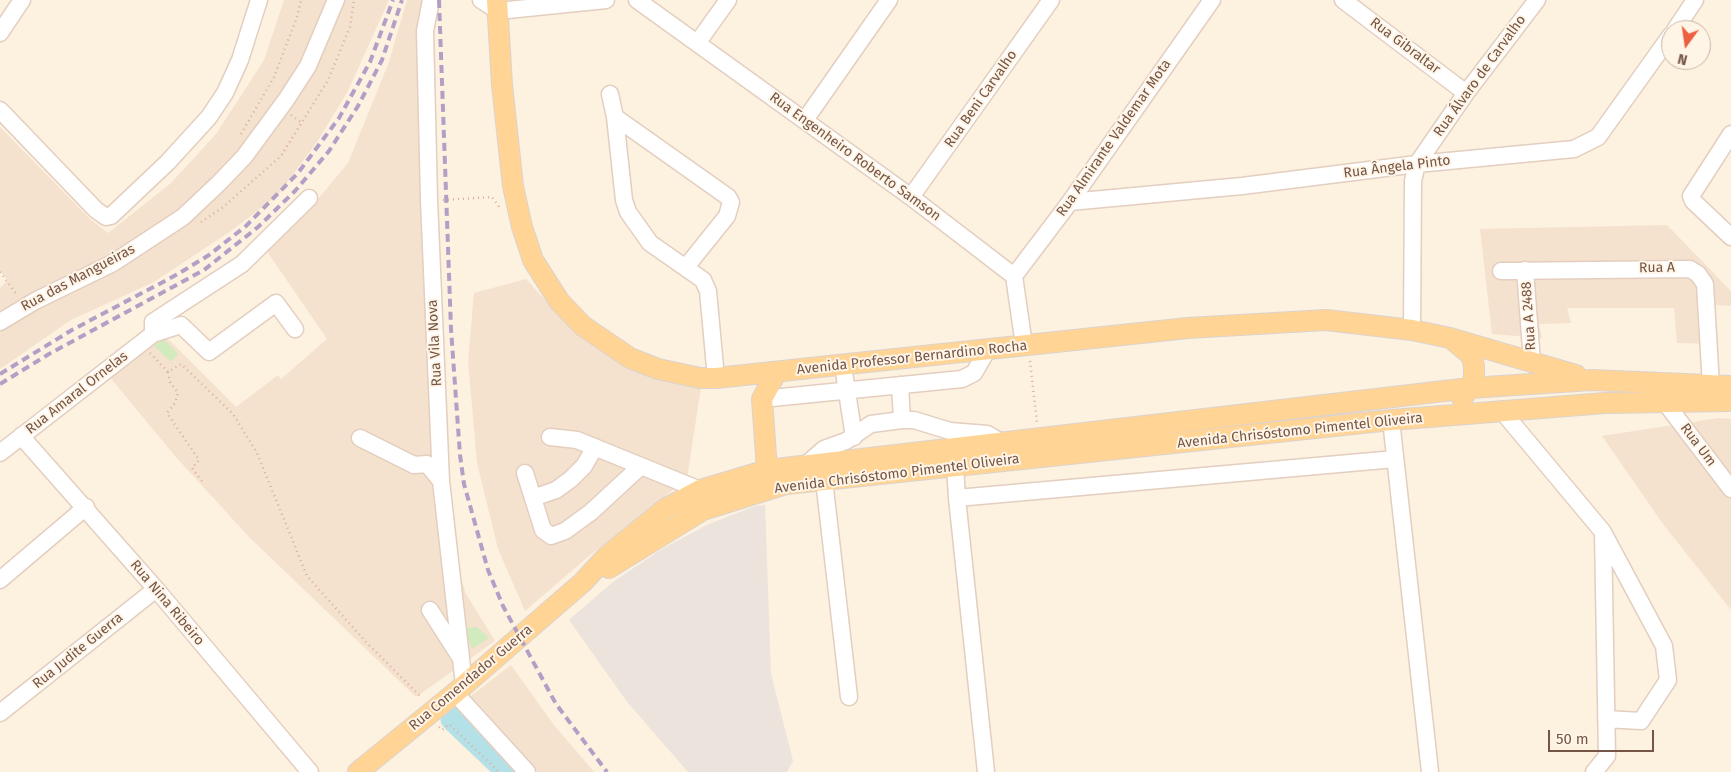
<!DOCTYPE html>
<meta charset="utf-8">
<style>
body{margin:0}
#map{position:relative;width:1731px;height:772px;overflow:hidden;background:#fdf1e0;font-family:"Fira Sans",sans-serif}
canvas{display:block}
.north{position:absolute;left:1661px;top:20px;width:50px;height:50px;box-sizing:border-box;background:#fff5e7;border:1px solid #c8b5a7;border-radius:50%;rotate:194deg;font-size:14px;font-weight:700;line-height:20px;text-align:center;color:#755546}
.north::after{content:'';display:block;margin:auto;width:18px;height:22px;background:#ed603f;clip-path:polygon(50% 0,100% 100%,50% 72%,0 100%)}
.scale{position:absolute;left:1548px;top:730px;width:106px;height:22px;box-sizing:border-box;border:2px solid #755546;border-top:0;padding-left:6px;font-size:15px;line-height:18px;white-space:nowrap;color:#755546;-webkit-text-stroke:4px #fff5e7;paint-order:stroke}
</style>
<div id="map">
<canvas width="1731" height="772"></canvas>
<div class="north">N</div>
<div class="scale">50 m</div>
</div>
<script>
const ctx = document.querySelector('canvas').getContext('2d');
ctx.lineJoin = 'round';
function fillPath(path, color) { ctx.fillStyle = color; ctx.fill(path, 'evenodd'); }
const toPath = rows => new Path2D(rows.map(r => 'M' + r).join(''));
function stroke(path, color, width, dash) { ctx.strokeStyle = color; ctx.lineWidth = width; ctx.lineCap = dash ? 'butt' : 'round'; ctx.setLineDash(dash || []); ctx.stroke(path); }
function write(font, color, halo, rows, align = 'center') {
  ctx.font = font + ' "Fira Sans",sans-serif'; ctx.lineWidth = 4; ctx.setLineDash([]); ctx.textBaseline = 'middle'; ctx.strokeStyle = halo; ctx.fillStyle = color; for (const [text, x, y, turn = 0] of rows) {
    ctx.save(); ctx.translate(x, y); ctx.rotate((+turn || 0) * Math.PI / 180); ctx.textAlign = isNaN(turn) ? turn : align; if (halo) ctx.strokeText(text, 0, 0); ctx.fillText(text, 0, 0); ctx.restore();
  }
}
fillPath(toPath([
 [284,0,389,0,348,91,317,142,278,195,231,231,154,282,71,320,0,369,0,288,8,280,0,272,0,127,91,220,108,233,171,183,216,134,264,60],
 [407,0,435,0,431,40,438,500,466,594,495,641,416,697,249,537,175,456,108,375,160,319,166,337,236,407,278,375,281,379,327,339,266,250,318,199,348,163,389,62],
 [1667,225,1731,291,1731,306,1716,305,1715,344,1677,343,1674,308,1567,308,1571,323,1539,324,1542,338,1492,334,1480,229],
 [526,279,574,332,633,368,701,387,687,479,589,556,525,611,498,549,477,463,468,361,474,293],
 [1718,418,1731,419,1731,610,1663,524,1602,436],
 [511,665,554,725,594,772,533,772,467,699]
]), '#f5e2ce');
fillPath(toPath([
 [765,505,771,674,793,761,787,772,688,772,628,703,569,620,613,582,662,549,707,525,755,506]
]), '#ebe3dc');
fillPath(toPath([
 [163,338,178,354,171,362,154,346],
 [477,627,489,638,472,649,464,628]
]), '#d2ebbe');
stroke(toPath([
 [453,719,509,772]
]), '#b4e1e7', 25);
const minor = toPath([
 [431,0,425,31,429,200,441,481,464,685],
 [481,0,498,11,606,0],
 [637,0,911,197,1014,276,1024,345],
 [1343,0,1466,93],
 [1675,30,1695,0],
 [0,33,22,0],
 [698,42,728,0],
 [610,94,615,117,624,200,628,212,650,243,703,280,708,291,716,378],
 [0,110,96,210,106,217,111,216,168,162,209,117,225,93,240,60,259,0],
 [615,117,728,197,731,202,727,216,686,267],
 [805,120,889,0],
 [1731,134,1691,196,1693,201,1731,237],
 [911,197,1051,0],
 [1070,202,1242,186,1417,164,1574,149,1598,137,1671,35],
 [1525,270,1532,362],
 [1501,271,1690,269,1698,274,1705,284,1711,386],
 [1014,276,1070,202,1212,0],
 [0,322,35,301,113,263,183,217,218,184,244,157,286,100,308,66,336,0],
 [1412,330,1413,181,1417,164,1466,93,1537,0],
 [153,334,153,322,242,264,309,198],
 [843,366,854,437],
 [900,385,902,420],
 [762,399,962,379,974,373,988,349],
 [1664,401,1731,489],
 [1502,411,1603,532,1607,756,1594,772],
 [1391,420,1430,772],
 [21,436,156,589,310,772],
 [550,437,577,440,700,490],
 [360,438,414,465,427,464,441,481],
 [0,453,153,334,181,325,209,352,276,303,295,329],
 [808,463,824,449,846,441,871,424,902,420,914,420,950,431,987,434,1001,442],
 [955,466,957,498,1395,459],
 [525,473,543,530,551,536,565,531,591,512,641,466],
 [824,480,849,697],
 [533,498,556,490,571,479,584,466,595,447],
 [957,498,986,772],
 [1604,534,1664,646,1668,680,1641,721,1606,719],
 [0,580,86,507],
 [430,610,460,657],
 [455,693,527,772],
 [0,713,156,589]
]);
const major = toPath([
 [497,0,502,85,513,186,522,227,533,260,559,301,583,326,630,358,658,369,700,378,716,378,1188,328,1326,320,1412,330,1450,338,1576,375],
 [1454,341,1471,355,1474,366,1474,378,1470,388,1462,398],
 [775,479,767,470,762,399,776,373],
 [609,568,703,510,786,484,1391,420,1605,403,1731,401],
 [358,772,455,693,583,582,607,556,665,509,700,490,767,470,1470,388,1592,380,1731,386]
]);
stroke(minor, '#e3cebf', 19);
stroke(major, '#dbd3cf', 22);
stroke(toPath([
 [291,115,302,123],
 [241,134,274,77,297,17,301,0],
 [443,200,492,197,500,208],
 [201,222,222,208,281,156,328,80,350,27,354,0],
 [0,272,17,295],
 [150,353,168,372,181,364,233,414,257,453,307,576,366,642,422,698],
 [1030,361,1037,423],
 [168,372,170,382,178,393,175,403,167,413,199,460,192,468,202,481],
 [439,727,442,730,449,724,499,772]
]), '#d8b09a', 2.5, [1, 4]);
stroke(minor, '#fff', 16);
stroke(major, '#ffd495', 20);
stroke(toPath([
 [439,0,451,329,460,455,464,484,488,570,503,606,556,704,607,772],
 [0,374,72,330,178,274,209,255,246,226,298,173,339,118,370,62,393,0],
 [0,384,49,354,204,270,258,227,295,191,329,151,358,106,382,60,402,0]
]), '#b39fc6', 4, [8, 5]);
write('14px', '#755546', '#fff5e7', [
 ["Rua Gibraltar",1405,46,37],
 ["Rua Álvaro de Carvalho",1480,76,-54],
 ["Rua Beni Carvalho",981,99,-55],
 ["Rua Almirante Valdemar Mota",1114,138,-55],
 ["Rua Engenheiro Roberto Samson",855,157,36],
 ["Rua Ângela Pinto",1397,167,-7],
 ["Rua A",1657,268,-1],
 ["Rua das Mangueiras",78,278,-28],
 ["Rua A 2488",1529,316,-94],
 ["Rua Vila Nova",435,343,-93],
 ["Avenida Professor Bernardino Rocha",912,358,-6],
 ["Rua Amaral Ornelas",77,393,-38],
 ["Avenida Chrisóstomo Pimentel Oliveira",1300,431,-6],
 ["Rua Um",1698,445,53],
 ["Avenida Chrisóstomo Pimentel Oliveira",897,474,-7],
 ["Rua Nina Ribeiro",167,603,50],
 ["Rua Judite Guerra",78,651,-39],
 ["Rua Comendador Guerra",471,678,-40]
]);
</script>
